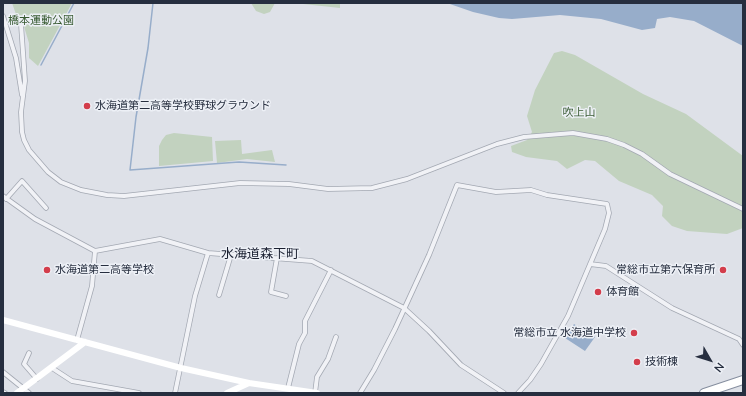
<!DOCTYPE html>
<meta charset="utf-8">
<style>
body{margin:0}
#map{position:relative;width:746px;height:396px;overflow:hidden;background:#dee1e8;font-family:Mulish,sans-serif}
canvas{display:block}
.frame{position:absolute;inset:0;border:4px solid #262e3f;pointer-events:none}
.north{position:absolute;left:690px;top:340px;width:40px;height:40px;-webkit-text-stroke:3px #edf0f6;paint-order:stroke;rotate:129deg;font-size:11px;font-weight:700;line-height:16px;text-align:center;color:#262e3f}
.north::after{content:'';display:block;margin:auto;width:14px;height:18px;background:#262e3f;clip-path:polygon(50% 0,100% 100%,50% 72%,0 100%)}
</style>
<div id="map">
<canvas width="746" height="396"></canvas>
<div class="frame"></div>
<div class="north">N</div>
</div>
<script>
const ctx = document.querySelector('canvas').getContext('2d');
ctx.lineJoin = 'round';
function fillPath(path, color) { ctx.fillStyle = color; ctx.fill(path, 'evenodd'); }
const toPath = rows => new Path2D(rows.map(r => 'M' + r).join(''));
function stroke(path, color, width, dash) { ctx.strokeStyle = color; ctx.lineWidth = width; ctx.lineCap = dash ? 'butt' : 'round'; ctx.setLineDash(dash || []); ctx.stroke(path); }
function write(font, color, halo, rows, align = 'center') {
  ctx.font = font + ' Mulish,"Noto Sans JP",sans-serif'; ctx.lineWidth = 3; ctx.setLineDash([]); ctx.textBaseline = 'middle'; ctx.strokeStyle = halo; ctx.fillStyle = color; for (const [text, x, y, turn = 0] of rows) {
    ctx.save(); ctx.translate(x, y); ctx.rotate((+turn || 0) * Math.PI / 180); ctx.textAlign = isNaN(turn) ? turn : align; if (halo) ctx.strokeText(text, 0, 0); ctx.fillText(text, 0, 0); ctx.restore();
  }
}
fillPath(toPath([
 [12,3,72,3,38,66,29,58,29,43,22,20,17,17],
 [251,3,275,3,270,12,264,14,256,11],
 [294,3,340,3,340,8],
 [562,51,575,55,643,94,686,114,743,156,743,228,727,234,687,231,672,226,662,216,663,206,652,195,619,181,595,161,585,160,567,169,557,161,526,157,512,152,511,146,527,140,532,132,527,116,535,90,554,53],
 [174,133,212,137,213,161,159,166,159,146,162,140,166,135],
 [241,140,242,154,272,150,275,162,247,159,217,163,215,141]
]), '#c2d2bf');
fillPath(toPath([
 [447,3,743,3,743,46,694,21,670,17,657,19,655,28,642,30,601,19,560,15,512,19,499,18,473,12],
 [574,324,595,337,585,351,565,338]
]), '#97adca');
stroke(toPath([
 [153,3,148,48,136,117,130,170,239,162,286,165],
 [41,65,74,3]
]), '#97adca', 1.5);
const street = toPath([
 [3,16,16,58,22,95],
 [21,24,25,81,21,112,22,132,24,140,29,150,48,172,61,182,81,190,107,195,124,196,240,183,289,184,328,189,372,188,407,179,497,144,524,137,573,133,607,139,624,145,642,154,670,174,743,209],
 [3,196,35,219,95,251,160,239,208,253,312,261,404,308,429,331,461,365,504,393],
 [6,199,22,181,46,208],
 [277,258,271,292,286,296],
 [590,264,606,266,672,308,739,339,743,345],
 [219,295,231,255],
 [77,340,92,286,95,251],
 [29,353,24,364,37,379],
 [52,368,72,381,139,393],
 [3,372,29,393],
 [288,388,299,344,305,333,305,321,331,270],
 [3,392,5,393],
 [175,393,195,296,208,253],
 [315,393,317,377,328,359,336,337],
 [360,393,374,370,395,329,429,255,457,185,496,192,531,190,547,195,607,204,609,213,605,229,568,316,541,364,530,380,518,393]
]);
const highway = toPath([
 [704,393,743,380]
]);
stroke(street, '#a3a8b2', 5.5);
stroke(highway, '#858e9f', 10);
stroke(street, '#f1f2f6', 4);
stroke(toPath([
 [3,320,181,368,249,383],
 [17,393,85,342],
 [227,393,249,383,317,393]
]), '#fff', 6);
stroke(highway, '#fff', 8);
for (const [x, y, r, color] of [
 [87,106,4,"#d33d4b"],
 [47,270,4,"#d33d4b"],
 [723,270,4,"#d33d4b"],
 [598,292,4,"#d33d4b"],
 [634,333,4,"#d33d4b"],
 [637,362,4,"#d33d4b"]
]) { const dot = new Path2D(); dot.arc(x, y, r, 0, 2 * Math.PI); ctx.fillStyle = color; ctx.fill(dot); stroke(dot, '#edf0f6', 1.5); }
write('11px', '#395b33', '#edf0f6', [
 ["橋本運動公園",41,21],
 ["吹上山",579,113]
]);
write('11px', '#262e3f', '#edf0f6', [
 ["水海道第二高等学校野球グラウンド",95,106],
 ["水海道第二高等学校",55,270],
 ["常総市立第六保育所",715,270,"right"],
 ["体育館",606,292],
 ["常総市立 水海道中学校",626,333,"right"],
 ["技術棟",645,362]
], 'left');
write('13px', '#191f30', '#edf0f6', [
 ["水海道森下町",260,254]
]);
</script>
